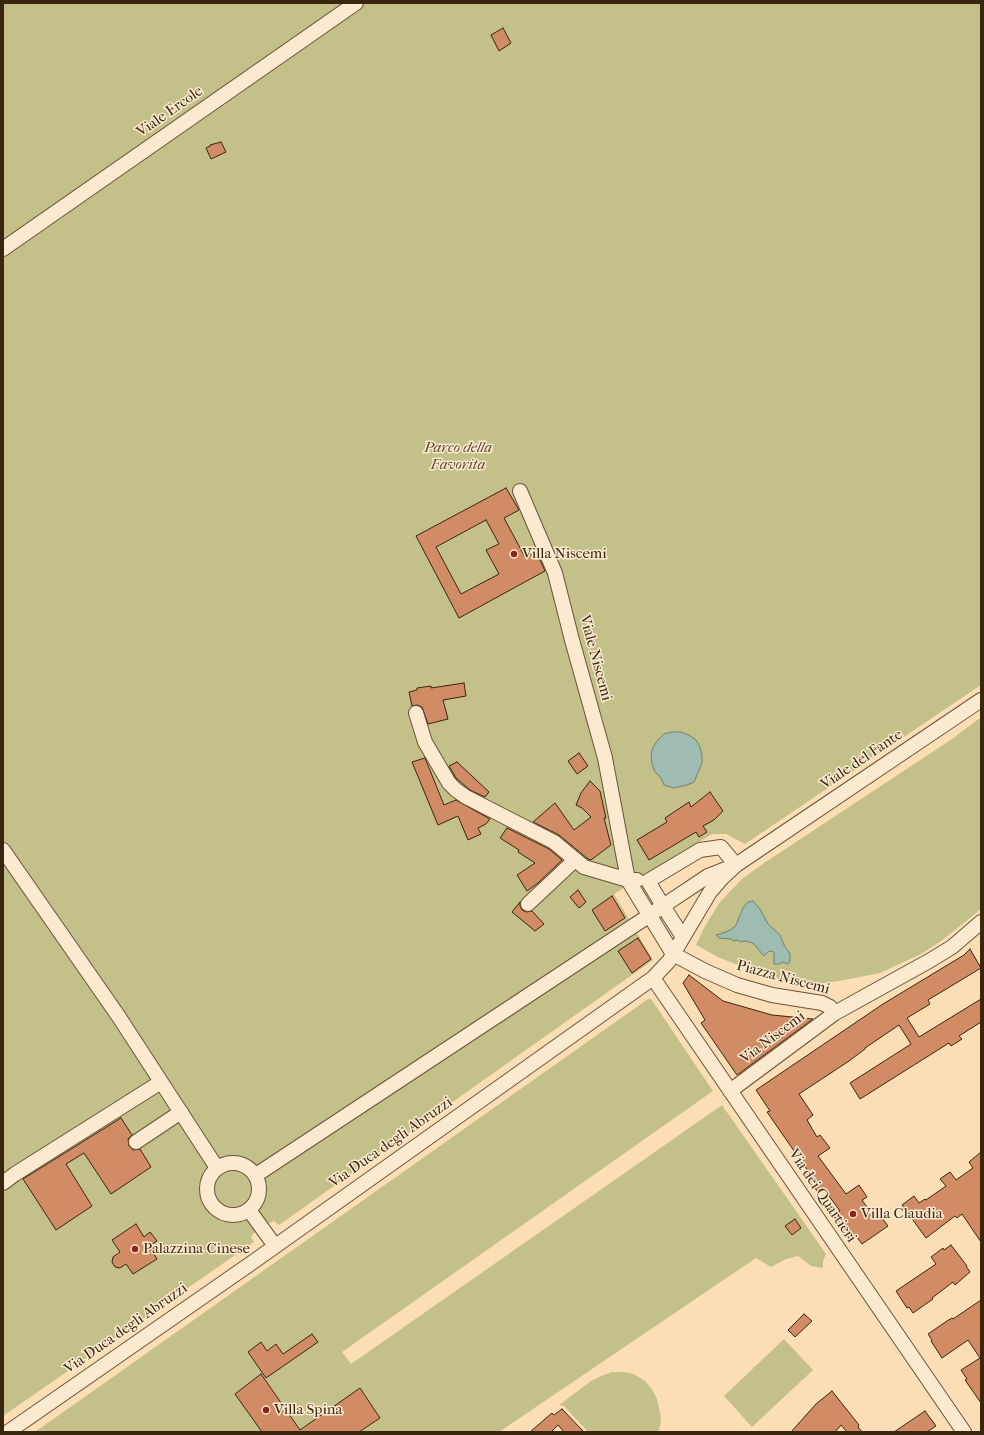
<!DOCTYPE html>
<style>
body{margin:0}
#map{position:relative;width:984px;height:1435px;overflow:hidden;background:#fbdeb6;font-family:"IM FELL French Canon",serif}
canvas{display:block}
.frame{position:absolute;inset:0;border:4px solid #3a250e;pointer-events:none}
</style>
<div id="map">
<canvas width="984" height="1435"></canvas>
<div class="frame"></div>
</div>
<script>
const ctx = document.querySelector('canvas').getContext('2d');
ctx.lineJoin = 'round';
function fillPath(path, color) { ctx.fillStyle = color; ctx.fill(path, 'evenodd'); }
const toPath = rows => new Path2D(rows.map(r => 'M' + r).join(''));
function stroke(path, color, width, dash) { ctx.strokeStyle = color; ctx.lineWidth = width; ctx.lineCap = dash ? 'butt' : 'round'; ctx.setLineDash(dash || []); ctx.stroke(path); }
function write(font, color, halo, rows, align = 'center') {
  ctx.font = font + ' "IM FELL French Canon",serif'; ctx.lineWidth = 3; ctx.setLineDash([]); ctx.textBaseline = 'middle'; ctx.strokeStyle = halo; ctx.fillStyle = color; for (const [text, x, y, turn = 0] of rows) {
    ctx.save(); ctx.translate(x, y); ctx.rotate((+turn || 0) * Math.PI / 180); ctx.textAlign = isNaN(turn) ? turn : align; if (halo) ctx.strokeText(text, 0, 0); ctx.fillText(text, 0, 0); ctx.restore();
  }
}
fillPath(toPath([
 [3,3,981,3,981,685,745,844,726,834,712,834,614,894,653,960,279,1225,274,1221,269,1223,253,1234,251,1237,254,1242,3,1416],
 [981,717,981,909,964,923,941,941,921,954,880,973,839,981,817,984,795,982,772,978,720,958,696,945,705,926,720,902,742,879,764,863,952,739],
 [648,999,651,999,713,1091,342,1352,351,1364,722,1105,826,1254,823,1261,823,1268,811,1266,798,1256,786,1259,771,1267,756,1258,499,1432,35,1432],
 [784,1339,813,1370,752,1427,724,1396],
 [612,1372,624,1372,634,1374,645,1381,652,1389,657,1399,660,1413,661,1422,659,1430,657,1432,588,1432,564,1406,559,1405,591,1381,601,1376]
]), '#c4c08a');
const water = toPath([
 [672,732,681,732,689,735,696,740,700,747,702,755,702,763,694,782,687,785,674,788,664,785,661,778,655,772,652,764,651,755,653,747,658,740,664,734,672,732],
 [753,901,760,909,768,924,780,935,784,945,790,954,790,961,788,964,783,962,779,964,774,964,774,952,769,951,764,956,753,943,745,941,741,942,737,940,733,941,731,939,719,938,716,935,726,932,733,928,736,925,743,908,748,902,753,901]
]);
fillPath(water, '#9fbcb2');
stroke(water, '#778070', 1);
const building = toPath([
 [503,28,511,43,499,51,491,35,503,28],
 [221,142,226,152,211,159,206,148,210,146,210,145,221,142],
 [506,488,519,510,504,518,525,557,536,551,545,571,459,618,416,536,506,488],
 [486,520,499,544,486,550,499,574,461,594,436,547,486,520],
 [464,683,466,696,443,700,448,719,428,724,422,707,417,705,412,706,409,692,417,690,417,688,431,686,431,688,464,683],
 [579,753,588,766,577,774,568,761,579,753],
 [425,758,444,805,456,800,490,819,486,824,478,828,481,834,468,840,458,816,438,825,412,762,425,758],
 [457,762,489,792,485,797,470,790,456,778,449,766,457,762],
 [590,781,600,791,606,818,604,818,611,845,591,860,588,859,559,835,533,822,555,803,574,830,591,817,582,808,576,805,581,793,590,781],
 [710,792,723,811,714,820,703,826,707,832,699,837,696,832,649,860,637,840,667,822,665,818,689,802,691,807,710,792],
 [507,828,549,849,562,860,538,883,527,891,517,875,535,863,518,852,519,850,500,838,507,828],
 [578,890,586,902,579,908,570,897,578,890],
 [612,896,625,918,605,931,592,910,612,896],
 [520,902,520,906,522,910,526,912,532,911,544,924,535,931,512,912,520,902],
 [638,938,651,959,632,973,618,951,638,938],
 [970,949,981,968,928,1000,930,1004,907,1018,919,1037,981,999,981,1022,959,1036,962,1039,951,1046,949,1043,860,1099,850,1083,911,1044,899,1025,865,1048,865,1049,849,1061,799,1094,813,1115,807,1120,817,1137,820,1135,830,1148,818,1156,846,1194,859,1185,867,1197,862,1200,874,1217,879,1214,888,1226,862,1244,856,1236,850,1240,833,1215,840,1211,823,1188,818,1192,804,1174,808,1171,767,1112,770,1111,756,1090,883,1004,964,955,970,949],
 [689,975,723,1001,772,1015,813,1019,737,1075,701,1023,705,1020,683,983,689,975],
 [121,1118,132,1135,128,1139,129,1146,133,1150,140,1149,151,1167,111,1194,84,1153,66,1164,92,1206,56,1230,23,1179,121,1118],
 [981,1152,981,1242,962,1214,957,1218,955,1216,926,1238,902,1205,914,1196,919,1203,925,1199,926,1200,946,1186,940,1179,950,1172,956,1180,973,1168,969,1162,981,1152],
 [795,1219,801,1228,792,1235,785,1226,795,1219],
 [136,1224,144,1237,150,1232,157,1241,149,1246,157,1259,133,1274,126,1264,120,1268,115,1267,112,1262,113,1257,120,1252,112,1240,136,1224],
 [951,1245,967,1266,966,1266,970,1272,955,1285,953,1282,932,1298,933,1299,913,1313,909,1307,907,1308,896,1291,936,1264,931,1257,943,1248,944,1250,951,1245],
 [981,1300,981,1403,965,1380,967,1379,961,1370,980,1358,968,1340,942,1358,931,1341,932,1340,928,1334,947,1321,952,1318,953,1319,981,1300],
 [804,1314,812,1321,795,1337,788,1330,804,1314],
 [312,1334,318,1342,266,1378,248,1352,261,1342,267,1351,276,1344,283,1354,312,1334],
 [261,1374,300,1430,360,1388,380,1418,359,1432,262,1432,235,1394,261,1374],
 [832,1391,859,1425,858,1427,862,1432,847,1432,841,1425,835,1432,791,1432,816,1404,832,1391],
 [562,1409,584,1432,564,1432,558,1425,551,1432,530,1432,552,1413,554,1415,562,1409],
 [925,1411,936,1426,927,1432,894,1432,925,1411]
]);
fillPath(building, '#d18b65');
stroke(building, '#3a250e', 1);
const minor = toPath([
 [3,249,356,3],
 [520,491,555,573,572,640,605,758,628,880,637,880],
 [416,713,425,742,449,783,456,790,466,797,554,842,584,867,628,880,673,954,705,971,737,985,772,995,822,1003,830,1007,835,1013,929,961,952,947,981,922],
 [3,850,119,1017,217,1168],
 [528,904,575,860],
 [653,978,964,1432],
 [730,1091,835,1013],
 [136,1142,181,1112],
 '207 1189a26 26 0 1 1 52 0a26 26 0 1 1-52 0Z',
 [256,1175,650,915,663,906,708,876,736,865,721,847,700,850,648,881,663,906,683,937],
 [3,1183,15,1174,161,1082],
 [249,1210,275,1246],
 [8,1432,253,1262,653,978,669,961,710,892,723,877,736,865,981,700]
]);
stroke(minor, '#6a5338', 16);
stroke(minor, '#fcead0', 14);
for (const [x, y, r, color] of [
 [514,554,4,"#8f2418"],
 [853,1214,4,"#8f2418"],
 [135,1249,4,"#8f2418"],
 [266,1410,4,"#8f2418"]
]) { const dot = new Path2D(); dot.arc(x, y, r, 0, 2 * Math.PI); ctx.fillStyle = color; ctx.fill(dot); stroke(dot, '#fcead0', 1.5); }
write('15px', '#3a250e', '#fcead0', [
 ["Viale Ercole",170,112,-35],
 ["Viale Niscemi",595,658,75],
 ["Viale del Fante",862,760,-34],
 ["Piazza Niscemi",783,978,15],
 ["Via Niscemi",773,1038,-37],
 ["Via Duca degli Abruzzi",391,1143,-35],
 ["Via dei Quartieri",822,1196,56],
 ["Via Duca degli Abruzzi",126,1329,-35]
]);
write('italic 15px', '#5c4c2d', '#fcead0', [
 ["Parco della",458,448],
 ["Favorita",458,465]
]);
write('15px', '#3a250e', '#fcead0', [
 ["Villa Niscemi",522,554],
 ["Villa Claudia",861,1214],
 ["Palazzina Cinese",143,1249],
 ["Villa Spina",274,1410]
], 'left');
</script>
